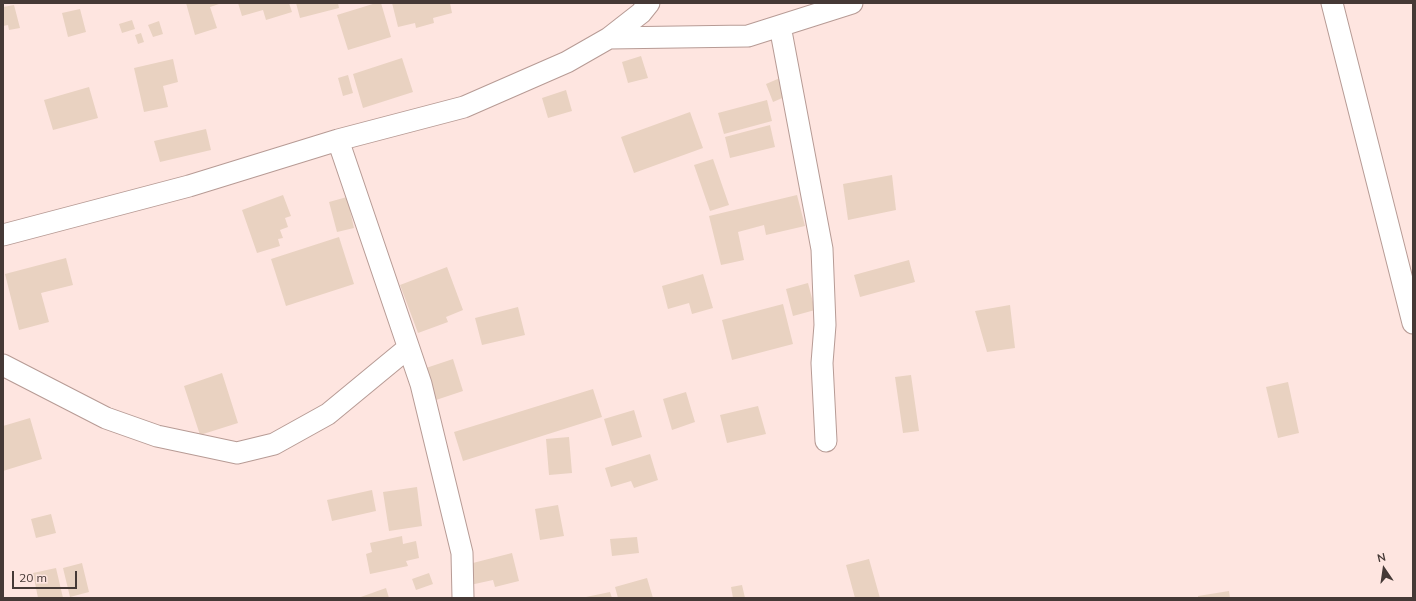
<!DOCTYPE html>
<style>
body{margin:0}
#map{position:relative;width:1416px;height:601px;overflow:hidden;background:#fee5e0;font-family:Mulish,sans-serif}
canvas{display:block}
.frame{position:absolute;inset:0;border:4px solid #453936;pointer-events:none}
.north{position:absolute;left:1364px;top:549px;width:40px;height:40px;-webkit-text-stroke:3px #fee5e0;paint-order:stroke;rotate:347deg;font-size:11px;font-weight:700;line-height:16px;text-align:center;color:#453936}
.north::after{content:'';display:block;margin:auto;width:14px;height:18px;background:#453936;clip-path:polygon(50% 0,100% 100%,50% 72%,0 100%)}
.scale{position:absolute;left:12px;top:571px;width:65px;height:18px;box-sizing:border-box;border:2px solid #453936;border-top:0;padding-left:5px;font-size:12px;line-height:14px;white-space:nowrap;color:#453936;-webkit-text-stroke:3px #fee5e0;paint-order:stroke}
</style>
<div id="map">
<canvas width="1416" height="601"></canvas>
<div class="frame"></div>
<div class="north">N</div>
<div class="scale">20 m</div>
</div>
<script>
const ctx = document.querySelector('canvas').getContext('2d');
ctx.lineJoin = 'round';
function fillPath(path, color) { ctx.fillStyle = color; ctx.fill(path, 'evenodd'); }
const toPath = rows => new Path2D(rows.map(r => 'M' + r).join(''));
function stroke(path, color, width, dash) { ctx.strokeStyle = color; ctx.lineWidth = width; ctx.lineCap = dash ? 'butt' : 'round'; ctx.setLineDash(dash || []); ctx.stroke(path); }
fillPath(toPath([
 [186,3,222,3,210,7,217,28,195,35],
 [238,3,289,3,292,12,266,20,263,10,242,16],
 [296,3,338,3,339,8,300,18],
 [376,3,381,3,391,37,348,50,337,15],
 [392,3,450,3,452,13,433,18,434,23,416,28,415,23,398,27],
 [14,5,20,28,9,30,8,25,3,26,3,7],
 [80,9,86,32,68,37,62,13],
 [132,20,135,29,122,33,119,24],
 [159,21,163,34,153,37,148,25],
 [141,33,144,42,138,44,135,35],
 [641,56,648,78,628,83,622,62],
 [402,58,413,92,363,108,353,74],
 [173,59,178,82,163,86,168,107,144,112,134,68],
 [348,75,353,93,343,96,338,78],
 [787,75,794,93,773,102,766,84],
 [89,87,98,118,53,130,44,100],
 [566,90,572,111,548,118,542,98],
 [767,100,772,121,724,134,718,113],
 [690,112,703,148,634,173,621,137],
 [770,125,775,147,730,158,725,137],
 [206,129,211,150,160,162,154,141],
 [713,159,729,205,710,211,694,165],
 [892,175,896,210,848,220,843,184],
 [283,195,291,216,285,218,288,227,280,230,283,238,278,239,280,246,257,253,242,210],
 [797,195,805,226,766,235,764,225,738,232,744,260,721,265,709,216],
 [347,197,354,228,337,232,329,202],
 [339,237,354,284,286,306,271,259],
 [66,258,73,285,41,293,49,322,19,330,5,274],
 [909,260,915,282,860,297,854,275],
 [447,267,463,310,446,317,448,322,418,333,400,285],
 [703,274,713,308,692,314,689,303,668,309,662,286],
 [808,283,815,310,793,316,786,289],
 [783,304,793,344,732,360,722,320],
 [1010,305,1015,348,987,352,975,311],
 [518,307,525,335,482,345,475,318],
 [453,359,463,391,436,400,426,368],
 [222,373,238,423,200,435,184,386],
 [911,375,919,431,903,433,895,377],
 [1288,382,1299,433,1278,438,1266,387],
 [593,389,602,417,463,461,454,432],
 [686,392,695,422,672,430,663,399],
 [758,406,766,434,727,443,720,415],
 [634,410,642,437,612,446,604,419],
 [30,418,42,459,3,471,3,426],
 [569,437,572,473,549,475,546,439],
 [650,454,658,480,634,488,631,481,611,487,605,468],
 [417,487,422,526,389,531,383,492],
 [372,490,376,511,332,521,327,500],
 [558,505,564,536,540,540,535,509],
 [51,514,56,533,36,538,31,519],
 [402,536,403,544,416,541,419,558,406,561,408,566,370,574,366,554,372,552,370,543],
 [637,537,639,553,612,556,610,539],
 [512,553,519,581,495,587,493,580,470,585,465,565],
 [869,559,880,598,855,598,846,565],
 [82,563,89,592,70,597,63,568],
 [56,568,63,598,38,598,33,573],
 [429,573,433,584,416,590,412,579],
 [647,578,653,598,618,598,615,587],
 [742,585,745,598,733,598,731,587],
 [386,588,389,598,358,598],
 [1229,591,1230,598,1198,598,1198,596],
 [610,592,612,598,586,598,586,597]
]), '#e9d2c1');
const minor = toPath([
 [1332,3,1413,323],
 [780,26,822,249,825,325,822,363,826,441],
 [609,38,748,36,852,3],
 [338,140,421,384,462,553,463,598],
 [3,235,189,186,338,140,464,107,567,62,609,38,641,13,649,3],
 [3,365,106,418,157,436,237,453,274,444,328,414,408,348]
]);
stroke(minor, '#b79b95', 23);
stroke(minor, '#fff', 21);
</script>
